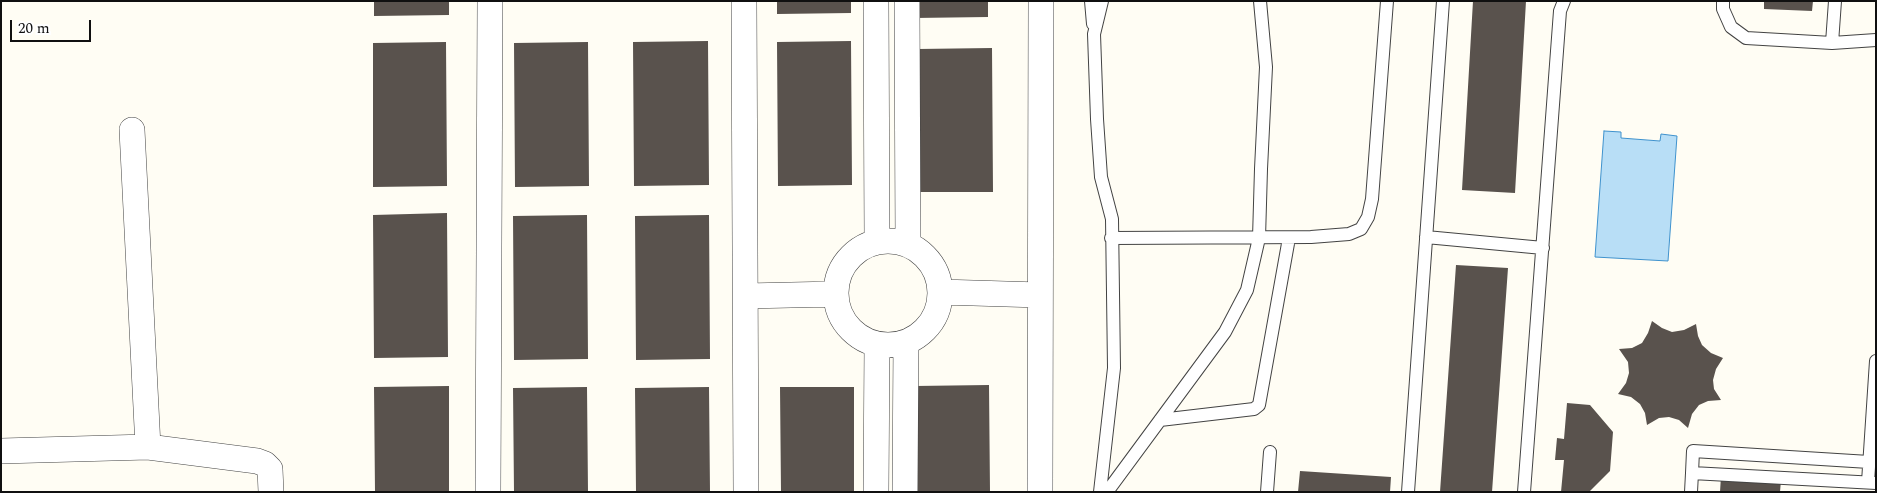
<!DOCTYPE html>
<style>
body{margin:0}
#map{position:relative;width:1877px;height:493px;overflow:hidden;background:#fffdf4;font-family:Spectral,serif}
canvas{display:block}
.frame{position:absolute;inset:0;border:2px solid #101010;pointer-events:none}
.scale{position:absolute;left:10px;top:20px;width:81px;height:22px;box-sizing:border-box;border:2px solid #101010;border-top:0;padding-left:6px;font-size:15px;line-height:18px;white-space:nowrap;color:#101010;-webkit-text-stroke:4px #fff;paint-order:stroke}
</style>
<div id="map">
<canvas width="1877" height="493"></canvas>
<div class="frame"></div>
<div class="scale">20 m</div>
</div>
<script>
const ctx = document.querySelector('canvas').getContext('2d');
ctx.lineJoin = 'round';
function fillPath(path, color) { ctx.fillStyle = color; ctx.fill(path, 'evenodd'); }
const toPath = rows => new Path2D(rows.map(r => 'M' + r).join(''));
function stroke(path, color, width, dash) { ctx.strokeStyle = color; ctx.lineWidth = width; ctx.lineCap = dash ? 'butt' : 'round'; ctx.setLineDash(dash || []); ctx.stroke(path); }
const water = toPath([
 [1604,131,1621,132,1621,138,1660,141,1661,134,1677,136,1668,261,1595,257,1604,131]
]);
fillPath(water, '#b8def6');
stroke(water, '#3f92cd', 1);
fillPath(toPath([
 [374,1,449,1,449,15,374,16],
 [777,1,851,1,851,13,777,14],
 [914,1,988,1,988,17,914,18],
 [1473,1,1526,1,1515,193,1462,190],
 [1764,1,1813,1,1812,11,1764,9],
 [708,41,709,185,634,186,633,42],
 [851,41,852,185,778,186,777,42],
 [446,42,447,186,373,187,373,43],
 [588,42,589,186,515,187,514,43],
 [992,48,993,192,919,192,918,49],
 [447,213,448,357,374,358,373,215],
 [587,215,588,359,514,360,513,216],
 [709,215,710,359,636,360,635,216],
 [1456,265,1508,268,1492,492,1440,492],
 [1652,321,1662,328,1672,332,1684,330,1696,324,1698,336,1702,345,1711,353,1723,358,1716,369,1713,380,1714,389,1721,400,1708,401,1699,405,1692,414,1688,428,1679,420,1669,417,1659,418,1647,425,1645,413,1640,404,1631,397,1618,394,1626,383,1629,373,1628,362,1619,349,1632,348,1642,343,1648,333],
 [989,385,990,492,916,492,915,386],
 [449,386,449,492,375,492,374,387],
 [587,387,588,492,514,492,513,388],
 [709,387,710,492,636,492,635,388],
 [780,387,854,387,854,492,781,492],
 [1567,403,1590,405,1613,432,1610,471,1589,492,1561,492,1564,460,1555,460,1557,438,1564,439],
 [1300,471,1391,477,1390,492,1298,492],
 [1721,476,1781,480,1780,492,1720,492]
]), '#59524d');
const service = toPath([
 [1091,1,1093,24],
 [1723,1,1723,9,1731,27,1746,38,1832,43,1876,40],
 [1832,43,1835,1],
 [1426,237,1543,248],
 [1111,238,1311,237,1349,234,1361,229,1368,217,1372,199,1387,1],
 [1160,420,1254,409,1259,405,1289,238],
 [1692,473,1693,451,1869,462,1876,440],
 [1868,482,1876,361],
 [1100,492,1114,368,1112,219,1101,177,1097,119,1094,34,1102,1],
 [1107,492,1225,332,1247,290,1259,238,1261,169,1266,67,1260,1],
 [1267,492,1270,452],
 [1408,492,1443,1],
 [1524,492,1560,11,1564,1],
 [1691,492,1692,473,1876,483]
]);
const minor = toPath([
 [744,1,746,492],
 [876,1,877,242],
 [907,1,908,245],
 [132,130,148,447],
 '836 293a52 52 0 1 1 104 0a52 52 0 1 1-104 0Z',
 [940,292,1040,295],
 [746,296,836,294],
 [1,451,148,447,257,461,265,464,270,469,271,492],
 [488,492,490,1],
 [876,492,877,344],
 [905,492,906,342],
 [1040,492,1041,1]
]);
stroke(service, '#434343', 14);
stroke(minor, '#434343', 26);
stroke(service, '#fff', 12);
stroke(minor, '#fff', 25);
</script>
